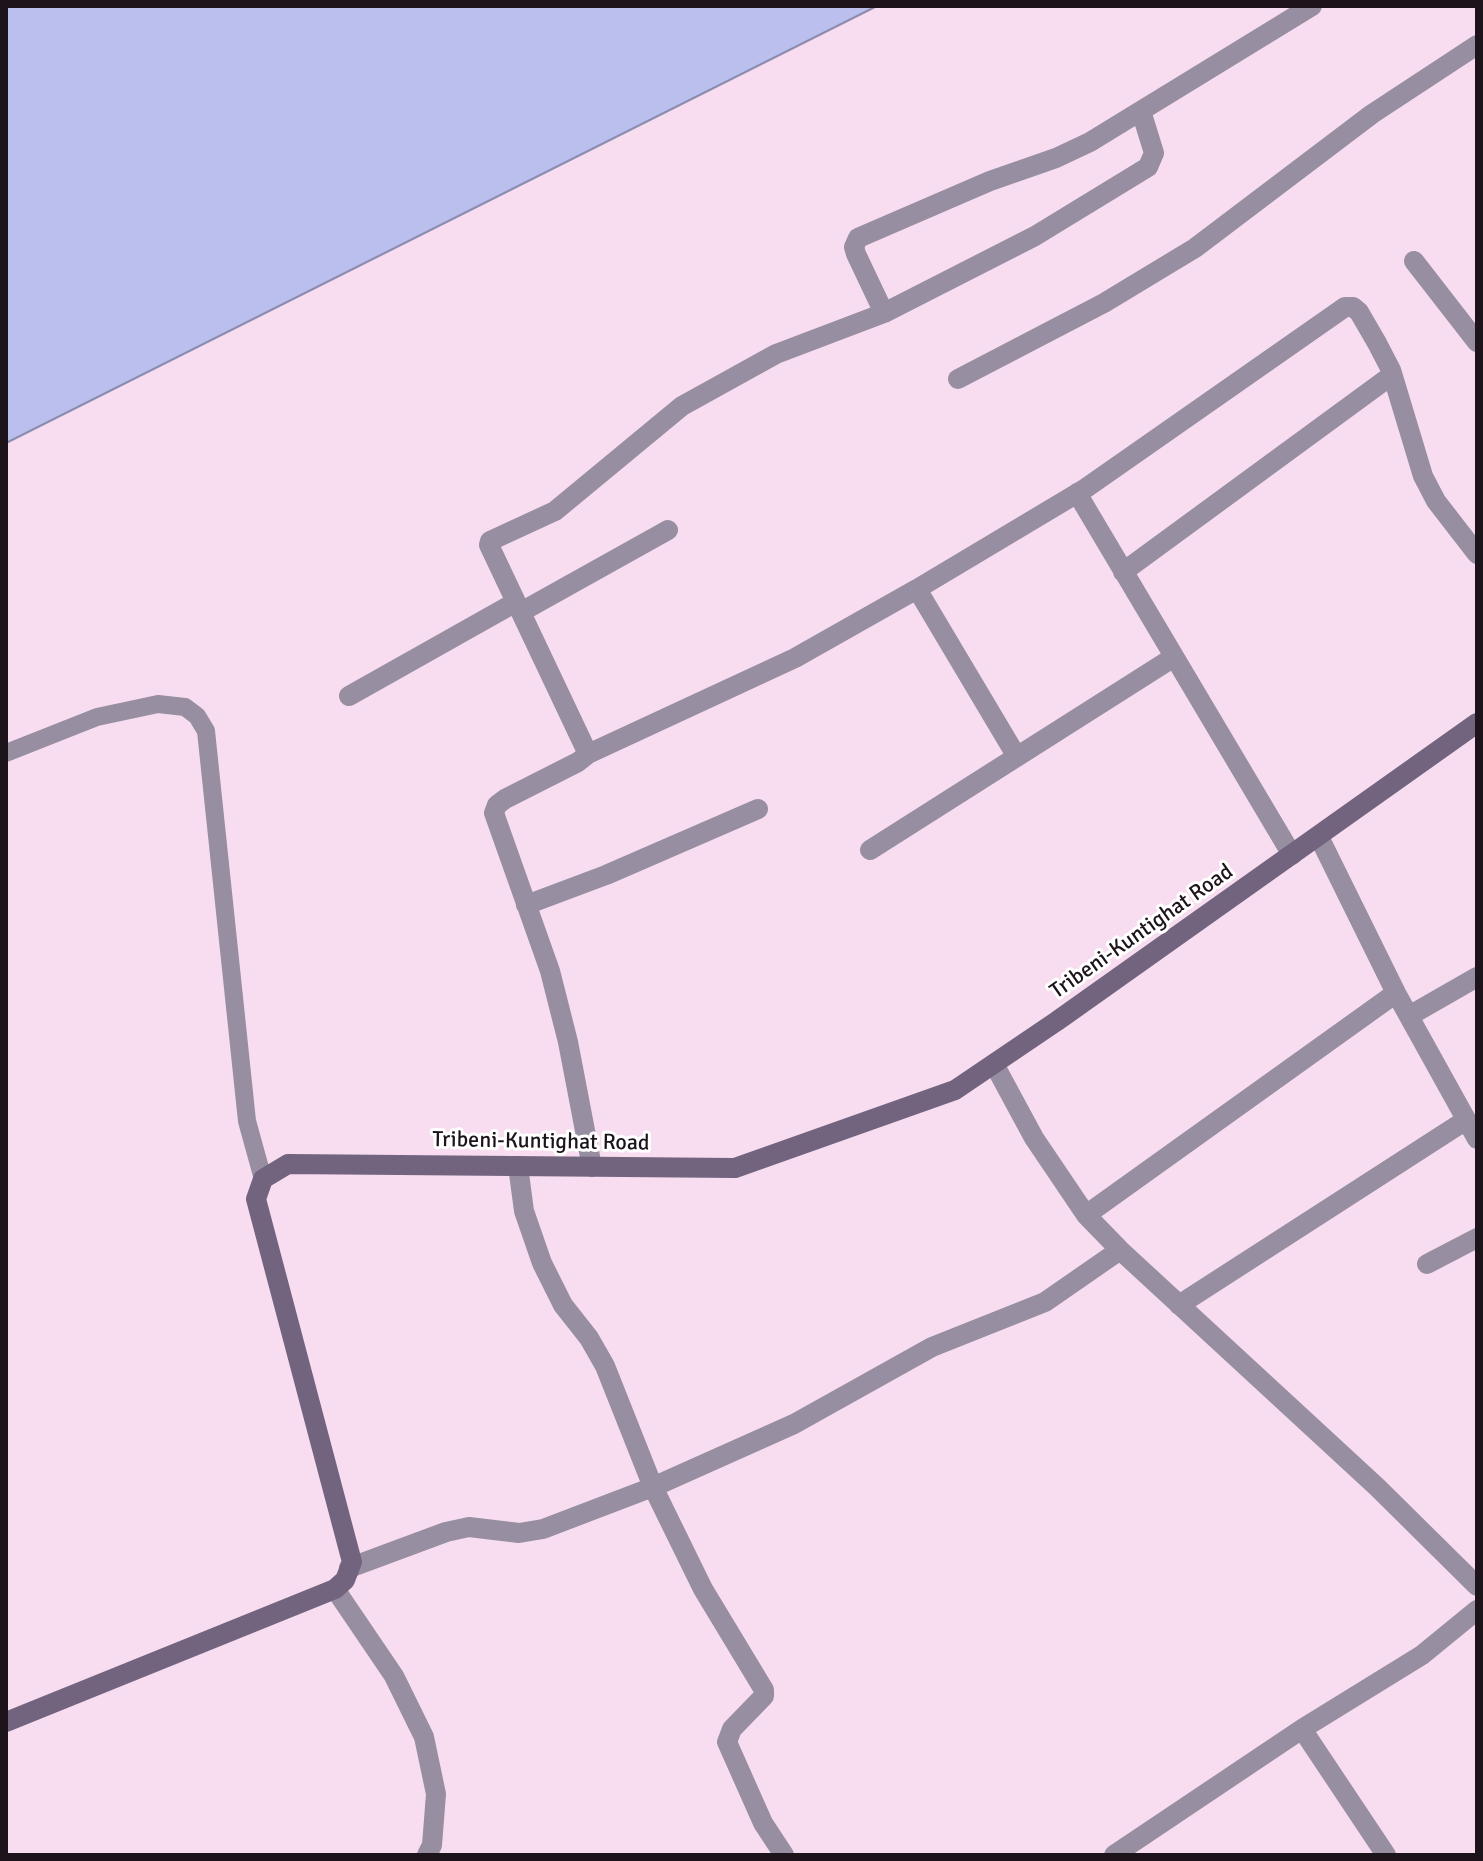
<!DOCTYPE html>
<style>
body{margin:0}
#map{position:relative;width:1483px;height:1861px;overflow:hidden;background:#f7ddef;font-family:Signika,sans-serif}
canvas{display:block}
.frame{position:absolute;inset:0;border:8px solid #1d141b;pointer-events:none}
</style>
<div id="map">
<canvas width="1483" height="1861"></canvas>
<div class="frame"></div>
</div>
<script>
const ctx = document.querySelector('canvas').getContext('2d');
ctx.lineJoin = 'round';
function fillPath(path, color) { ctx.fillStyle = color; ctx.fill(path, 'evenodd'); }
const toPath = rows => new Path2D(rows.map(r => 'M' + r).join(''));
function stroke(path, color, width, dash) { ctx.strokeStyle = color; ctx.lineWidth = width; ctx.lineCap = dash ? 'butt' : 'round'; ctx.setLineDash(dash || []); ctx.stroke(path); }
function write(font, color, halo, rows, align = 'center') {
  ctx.font = font + ' Signika,sans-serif'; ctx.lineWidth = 6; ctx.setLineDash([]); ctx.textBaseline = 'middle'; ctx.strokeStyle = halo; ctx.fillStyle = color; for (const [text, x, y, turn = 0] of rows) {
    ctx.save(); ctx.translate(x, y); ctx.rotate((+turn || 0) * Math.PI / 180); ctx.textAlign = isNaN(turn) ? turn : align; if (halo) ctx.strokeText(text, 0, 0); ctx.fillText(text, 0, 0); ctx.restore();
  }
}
const water = toPath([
 [6,6,877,6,6,443,6,6]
]);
fillPath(water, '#babfee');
stroke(water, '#8b8caf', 2);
stroke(toPath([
 [6,753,97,717,158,704,185,707,197,716,206,731,247,1121,263,1179]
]), '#978ea1', 18);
stroke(toPath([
 [1414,261,1477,342],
 [884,313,856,254,854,247,858,238,990,181,1056,158,1090,142,1312,6],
 [958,379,1104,303,1195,248,1372,114,1477,45],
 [1077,493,1292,855],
 [1123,572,1392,375],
 [917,589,1017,757],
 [521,612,668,530],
 [349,696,516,602],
 [588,754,795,658,917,589,1086,488,1345,307,1353,307,1359,312,1377,343,1391,370,1423,476,1436,501,1477,554],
 [1319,837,1396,993,1477,1139],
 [870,850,1174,657],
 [526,905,606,875,758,809],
 [1409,1016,1477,977],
 [994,1064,1034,1138,1086,1215,1120,1250,1377,1487,1477,1586],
 [518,1166,524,1211,542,1263,563,1305,589,1338,605,1366,653,1487,703,1589,764,1690,764,1696,732,1729,727,1742,763,1823,784,1855],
 [592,1167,568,1042,550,971,494,813,497,805,505,799,578,762,588,754,489,545,490,541,555,511,682,406,776,354,884,313,1035,236,1148,167,1154,153,1141,111],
 [1086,1215,1396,993],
 [1427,1264,1477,1238],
 [1179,1305,1466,1120],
 [349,1568,446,1532,469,1527,519,1533,543,1529,653,1487,794,1424,932,1347,1045,1302,1120,1250],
 [335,1589,394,1676,424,1737,436,1794,432,1845,427,1855],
 [1302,1729,1386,1855],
 [1114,1855,1302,1729,1422,1655,1477,1610]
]), '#978ea1', 20);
stroke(toPath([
 [6,1722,335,1589,345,1580,352,1562,256,1199,263,1179,288,1164,735,1168,955,1090,1057,1021,1477,723]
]), '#72647f', 20);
write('22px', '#1d141b', '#fff', [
 ["Tribeni-Kuntighat Road",1142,932,-35],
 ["Tribeni-Kuntighat Road",541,1142,1]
]);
</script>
